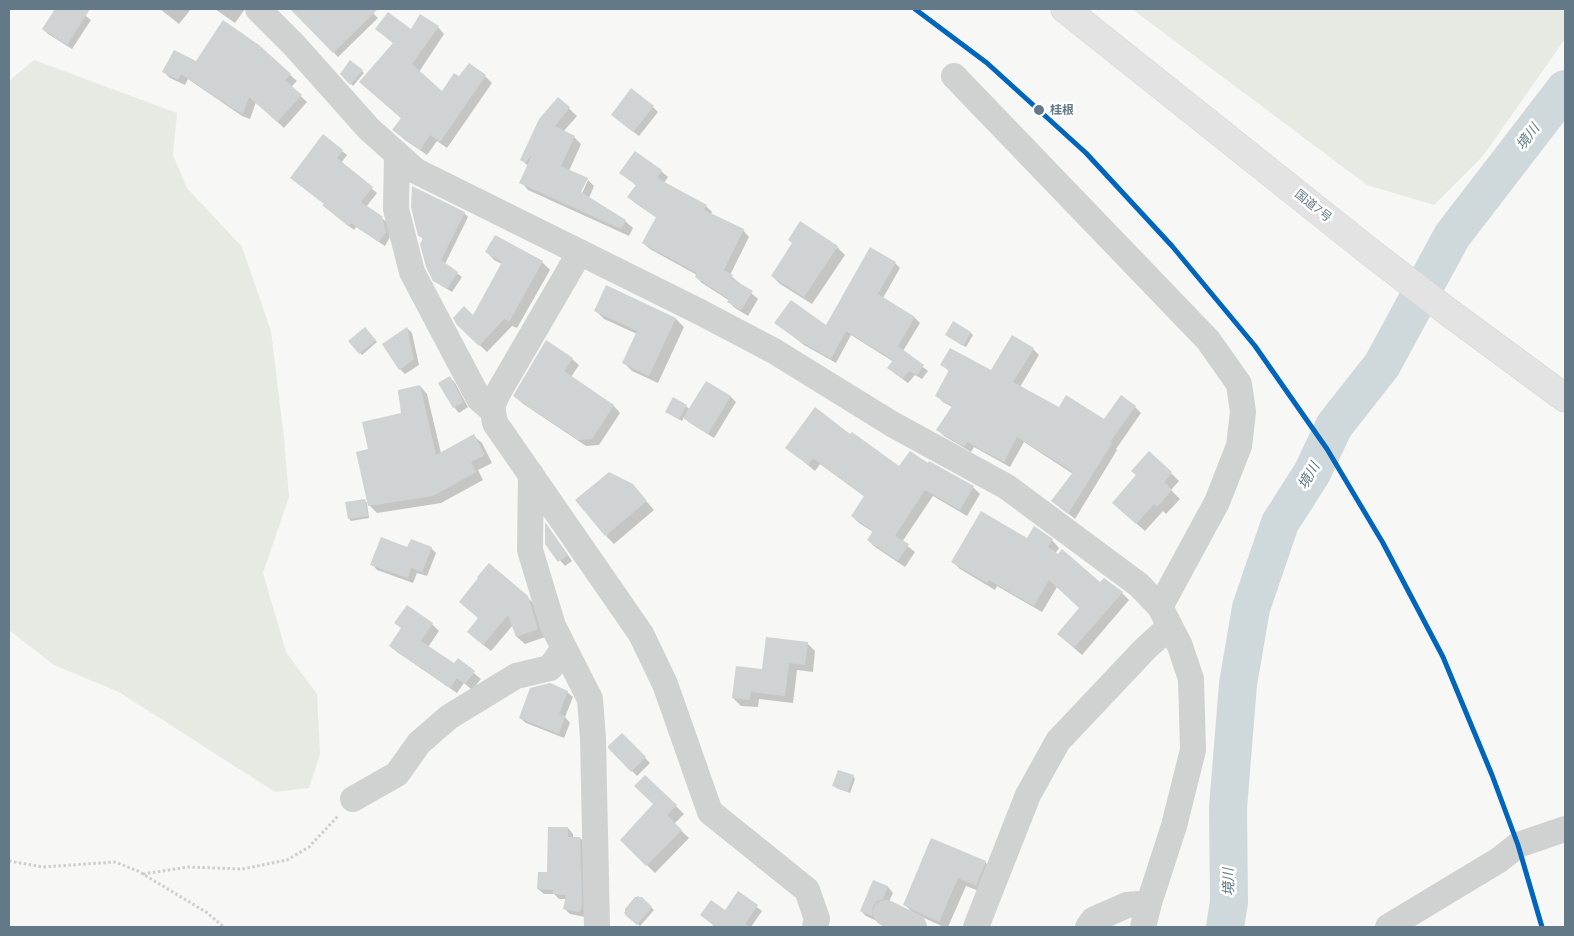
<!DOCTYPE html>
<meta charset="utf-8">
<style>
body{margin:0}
#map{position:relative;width:1574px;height:936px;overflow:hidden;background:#f7f7f5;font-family:Mulish,sans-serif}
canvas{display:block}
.frame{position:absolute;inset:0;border:10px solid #637988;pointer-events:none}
</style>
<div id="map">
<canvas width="1574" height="936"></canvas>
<div class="frame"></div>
</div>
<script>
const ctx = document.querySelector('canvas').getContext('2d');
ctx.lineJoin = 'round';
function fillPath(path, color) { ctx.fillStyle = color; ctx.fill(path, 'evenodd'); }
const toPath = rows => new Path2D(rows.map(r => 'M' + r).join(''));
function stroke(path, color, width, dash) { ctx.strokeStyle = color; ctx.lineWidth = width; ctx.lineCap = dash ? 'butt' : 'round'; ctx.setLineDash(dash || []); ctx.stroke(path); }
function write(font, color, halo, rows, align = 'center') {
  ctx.font = font + ' Mulish,"Noto Sans JP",sans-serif'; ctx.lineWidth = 5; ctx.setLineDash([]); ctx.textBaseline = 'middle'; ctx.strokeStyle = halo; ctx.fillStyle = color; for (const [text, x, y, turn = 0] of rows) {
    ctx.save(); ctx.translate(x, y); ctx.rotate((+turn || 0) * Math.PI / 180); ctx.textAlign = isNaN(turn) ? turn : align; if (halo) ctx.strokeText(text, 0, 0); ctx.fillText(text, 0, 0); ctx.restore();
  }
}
fillPath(toPath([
 [1132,9,1565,9,1565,39,1483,156,1434,205,1367,185],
 [34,60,177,113,173,155,187,188,242,247,271,331,284,438,289,497,263,573,286,652,317,694,320,754,309,788,275,792,119,692,54,665,9,630,9,81]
]), '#e6eae3');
fillPath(toPath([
 [56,9,77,9,91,20,72,49,48,34,43,29],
 [160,9,191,9,179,24],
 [215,9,245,9,235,23],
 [307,9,311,9,322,19,333,9,369,9,378,18,338,57,299,16],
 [438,27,444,34,419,72,442,93,460,78,485,76,492,83,447,148,437,141,427,155,405,140,394,130,402,119,368,89,394,44,377,29,411,31],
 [258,46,297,81,291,87,307,102,284,128,256,102,250,119,242,116,188,79,185,85,170,78,164,72],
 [362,71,364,73,353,86,341,74],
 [558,98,577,116,563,132,574,137,581,144,569,171,587,179,594,186,589,198,625,221,633,228,629,236,528,190,521,182,528,166,522,160],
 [585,180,588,180,580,198,577,197],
 [653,107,658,112,639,136,618,120],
 [342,151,347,155,341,163,377,193,366,207,387,222,390,237,385,246,356,227,354,230,329,210,325,204,296,182],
 [661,171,668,177,664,183,706,206,712,212,711,215,743,230,749,237,730,275,758,299,748,316,735,308,729,302,730,301,702,283,696,277,697,275,650,249,643,243,657,218,635,203,629,197,637,186,621,173],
 [464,213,468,217,445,264,462,277,452,292,439,284,424,240,420,236],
 [793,244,837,247,845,255,812,304,780,284,772,276],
 [487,252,542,262,550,270,517,328,512,326,487,352,466,332,502,264,494,260],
 [895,263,900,268,883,298,915,318,920,323,903,351,928,371,922,379,915,375,908,383,894,373,894,362,851,335,836,363,804,345,776,323,826,327],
 [607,287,676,319,684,327,658,383,632,371,624,363,637,334,604,319,596,311],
 [407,328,412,333,419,365,405,374,400,369],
 [365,329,377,342,362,355,350,342],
 [971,333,973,335,966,347,946,335],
 [1033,349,1039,355,1020,387,1059,409,1104,421,1135,407,1141,413,1116,449,1117,450,1075,519,1053,501,1073,474,1024,442,1010,467,974,447,971,452,944,436,938,430,952,407,943,402,936,395,950,372,942,365,991,372],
 [572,359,579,365,571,377,614,406,620,413,599,445,586,446,522,403,515,396],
 [450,377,455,383,468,407,459,413,454,407],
 [707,382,731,397,736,402,714,438,690,423,684,417,682,421,669,414,686,406,690,410],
 [420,386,427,394,441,453,474,436,482,443,492,463,478,470,483,480,441,503,377,513,369,505,370,450,403,414,398,392],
 [851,435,900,468,928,465,973,487,980,494,967,516,933,496,902,542,915,552,905,567,875,547,868,540,873,532,859,523,852,516,865,497,820,464,815,471,787,448],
 [1171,473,1179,481,1171,490,1180,499,1166,514,1163,511,1145,531,1122,511],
 [640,494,654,510,614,544,606,536],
 [365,501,367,503,369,518,351,521,349,519],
 [547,525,572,561,565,566,546,544],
 [1027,540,1052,540,1059,548,1055,554,1100,583,1122,593,1129,600,1082,655,1066,641,1081,608,1057,587,1042,612,997,586,995,590,960,569,953,562],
 [431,548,436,553,427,576,417,573,413,583,377,570,372,564,408,549],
 [527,597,535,605,545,637,525,644,517,637,513,625,491,651,476,639,479,618],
 [407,607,432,624,439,631,428,647,454,665,458,660,481,679,472,690,464,683,457,693,397,652,390,646,402,629],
 [807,643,815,651,813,672,797,670,793,703,759,699,758,707,741,706,733,698,764,670],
 [567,692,573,697,565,717,570,723,564,738,526,723,520,718],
 [622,734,650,763,637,776,609,748],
 [645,776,684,814,674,824,689,838,655,873,621,840,655,805],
 [853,776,855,779,850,793,836,788,834,786],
 [568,828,573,834,573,838,580,838,585,843,585,917,570,914,565,909,567,899,559,899,554,894,544,894,538,889,548,874],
 [985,862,993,870,984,893,966,886,948,927,944,927,913,913,904,904],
 [874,881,888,887,893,893,888,904,877,921,866,916,861,911],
 [739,893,762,911,751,927,716,927,701,915,725,911],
 [638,896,654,910,640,926,624,913]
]), '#0003');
stroke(toPath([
 [1225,927,1229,902,1228,808,1238,684,1251,608,1280,523,1312,473,1334,426,1382,365,1452,236,1565,89]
]), '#cfd8da', 38);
fillPath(toPath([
 [55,9,90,9,67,45,42,29],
 [290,9,378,9,333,53],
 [388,12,411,29,420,14,439,26,412,64,442,91,454,73,459,76,469,63,486,75,440,142,430,135,420,150,392,130,401,118,359,82,393,43,375,29],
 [223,20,259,45,291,74,285,80,302,95,277,122,249,97,243,114,235,110,181,74,178,80,162,72,174,50,196,61],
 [350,60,363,70,350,85,340,74],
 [631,88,654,106,633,132,611,115],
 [558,97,570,107,555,126,575,136,561,166,588,178,581,192,626,220,621,229,519,183,532,155,525,163,520,160,539,119],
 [323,134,343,150,337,158,373,187,361,202,382,216,386,232,379,242,351,223,348,226,322,205,324,204,290,178],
 [635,151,662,170,657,178,707,205,704,210,744,229,724,270,733,275,731,278,753,291,741,310,727,302,729,299,695,277,697,273,642,243,656,217,627,197,636,185,619,173],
 [412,186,465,212,441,260,458,272,447,289,433,281,426,267,420,244,423,238,418,236,411,207],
 [800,221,838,246,804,297,771,276,792,243,788,240],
 [495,235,543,261,509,322,504,319,479,346,457,325,453,318,464,306,473,315,502,262,485,252],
 [870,247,896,262,878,294,915,317,898,346,924,365,917,375,909,371,903,379,887,368,893,360,846,331,831,359,798,340,774,323,791,300,826,325],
 [606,285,676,318,649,376,622,363,637,331,594,311],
 [953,321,971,332,963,346,945,335],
 [365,327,376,340,359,354,348,341],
 [407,327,414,359,399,370,382,344],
 [1012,335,1034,348,1013,382,1059,407,1066,395,1104,419,1121,395,1136,406,1110,442,1112,443,1068,514,1051,501,1073,472,1017,437,1004,462,967,442,964,447,936,430,952,406,935,396,949,370,940,365,950,348,991,370],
 [546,340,573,358,564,371,614,405,592,439,578,440,513,396],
 [450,376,463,402,453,408,438,383],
 [706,381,731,396,708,434,683,418],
 [420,385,436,455,474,434,485,455,471,462,476,472,433,496,368,506,356,452,368,449,362,422,401,413,398,390],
 [673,397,687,405,679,419,665,412],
 [815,407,850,434,852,432,899,466,910,451,928,463,929,461,974,486,960,510,925,490,895,536,909,544,898,561,867,540,873,531,851,516,864,496,813,458,808,465,785,448],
 [1149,451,1172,472,1164,482,1172,490,1157,507,1154,504,1136,524,1112,503,1136,475,1131,471],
 [609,472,633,484,647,501,605,536,575,500],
 [365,499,368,516,348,519,345,502],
 [981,511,1027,538,1034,526,1053,539,1048,547,1058,554,1062,549,1100,582,1104,578,1123,592,1074,648,1057,634,1079,608,1049,580,1034,606,989,580,987,583,951,562],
 [545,522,568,555,558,562,545,544],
 [381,537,407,547,411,539,432,547,422,572,411,568,408,578,370,565],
 [489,563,528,596,538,629,516,637,508,615,483,645,467,632,478,618,459,602,478,578,477,577],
 [407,605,433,623,421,641,454,663,458,658,475,671,465,684,457,678,450,688,389,646,401,628,394,623],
 [766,637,808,642,805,665,789,663,785,696,751,692,750,700,732,698,736,666,762,669],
 [550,683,568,691,559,714,565,716,559,734,519,718,530,688],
 [622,733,646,757,631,772,608,748,608,746],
 [838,770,854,775,848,792,832,786],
 [645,775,677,805,667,815,682,830,646,866,620,840,653,804,634,786],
 [548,827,568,827,568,837,580,837,582,904,580,912,563,909,566,895,553,894,553,890,537,889,538,872,547,872],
 [931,838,986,861,976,886,958,878,939,922,903,905],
 [873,880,888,886,883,899,877,901,873,906,872,916,860,911],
 [738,891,758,905,745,924,750,927,712,927,713,925,700,915,711,900,725,910],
 [635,897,642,897,652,907,637,925,625,915,625,909]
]), '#d0d3d3');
const highway = toPath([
 [1065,9,1370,252,1447,311,1565,398]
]);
stroke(highway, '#d4d5d5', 29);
stroke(toPath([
 [9,861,43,867,115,862,138,871,206,912,224,927],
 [143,874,188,867,242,869,287,860,309,847,338,816]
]), '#cccecf', 3, [2.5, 2.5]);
stroke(toPath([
 [258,9,294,45,369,129,416,171,700,312,774,351,892,424,1007,487,1139,585,1160,607,1180,646,1191,679,1193,750,1174,826,1149,903,1143,927],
 [954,76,1208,340,1239,384,1243,412,1239,446,1217,502,1160,607],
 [397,155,396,209,412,272,479,399,493,411],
 [580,252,498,393,492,406,495,423,641,634,665,684,710,812,807,890,817,919,815,927],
 [531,474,530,550,553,626,590,699,593,739,597,927],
 [353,799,397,774,419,743,449,717,516,676,550,668,564,648],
 [886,913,914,927],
 [976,927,1028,795,1058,741,1144,650,1170,626],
 [1088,927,1093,920,1127,905,1149,903],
 [1388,927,1499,860,1518,845,1565,829]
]), '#d0d2d2', 26);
stroke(highway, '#e3e3e3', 28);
stroke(toPath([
 [915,9,987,63,1086,153,1172,246,1255,346,1327,449,1383,543,1443,657,1492,775,1518,845,1542,927]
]), '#0065bd', 5);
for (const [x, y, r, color] of [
 [1039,110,6,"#637988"]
]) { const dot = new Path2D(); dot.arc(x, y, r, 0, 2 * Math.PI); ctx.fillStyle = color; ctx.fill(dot); stroke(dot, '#fff', 2); }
write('bold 12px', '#637988', '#fff', [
 ["桂根",1050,110]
], 'left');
write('12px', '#637988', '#fff', [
 ["国道7号",1313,206,39]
]);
write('italic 14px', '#5f7b84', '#fff', [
 ["境川",1528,137,-52],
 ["境川",1309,476,-60],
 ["境川",1229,882,-91]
]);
</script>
